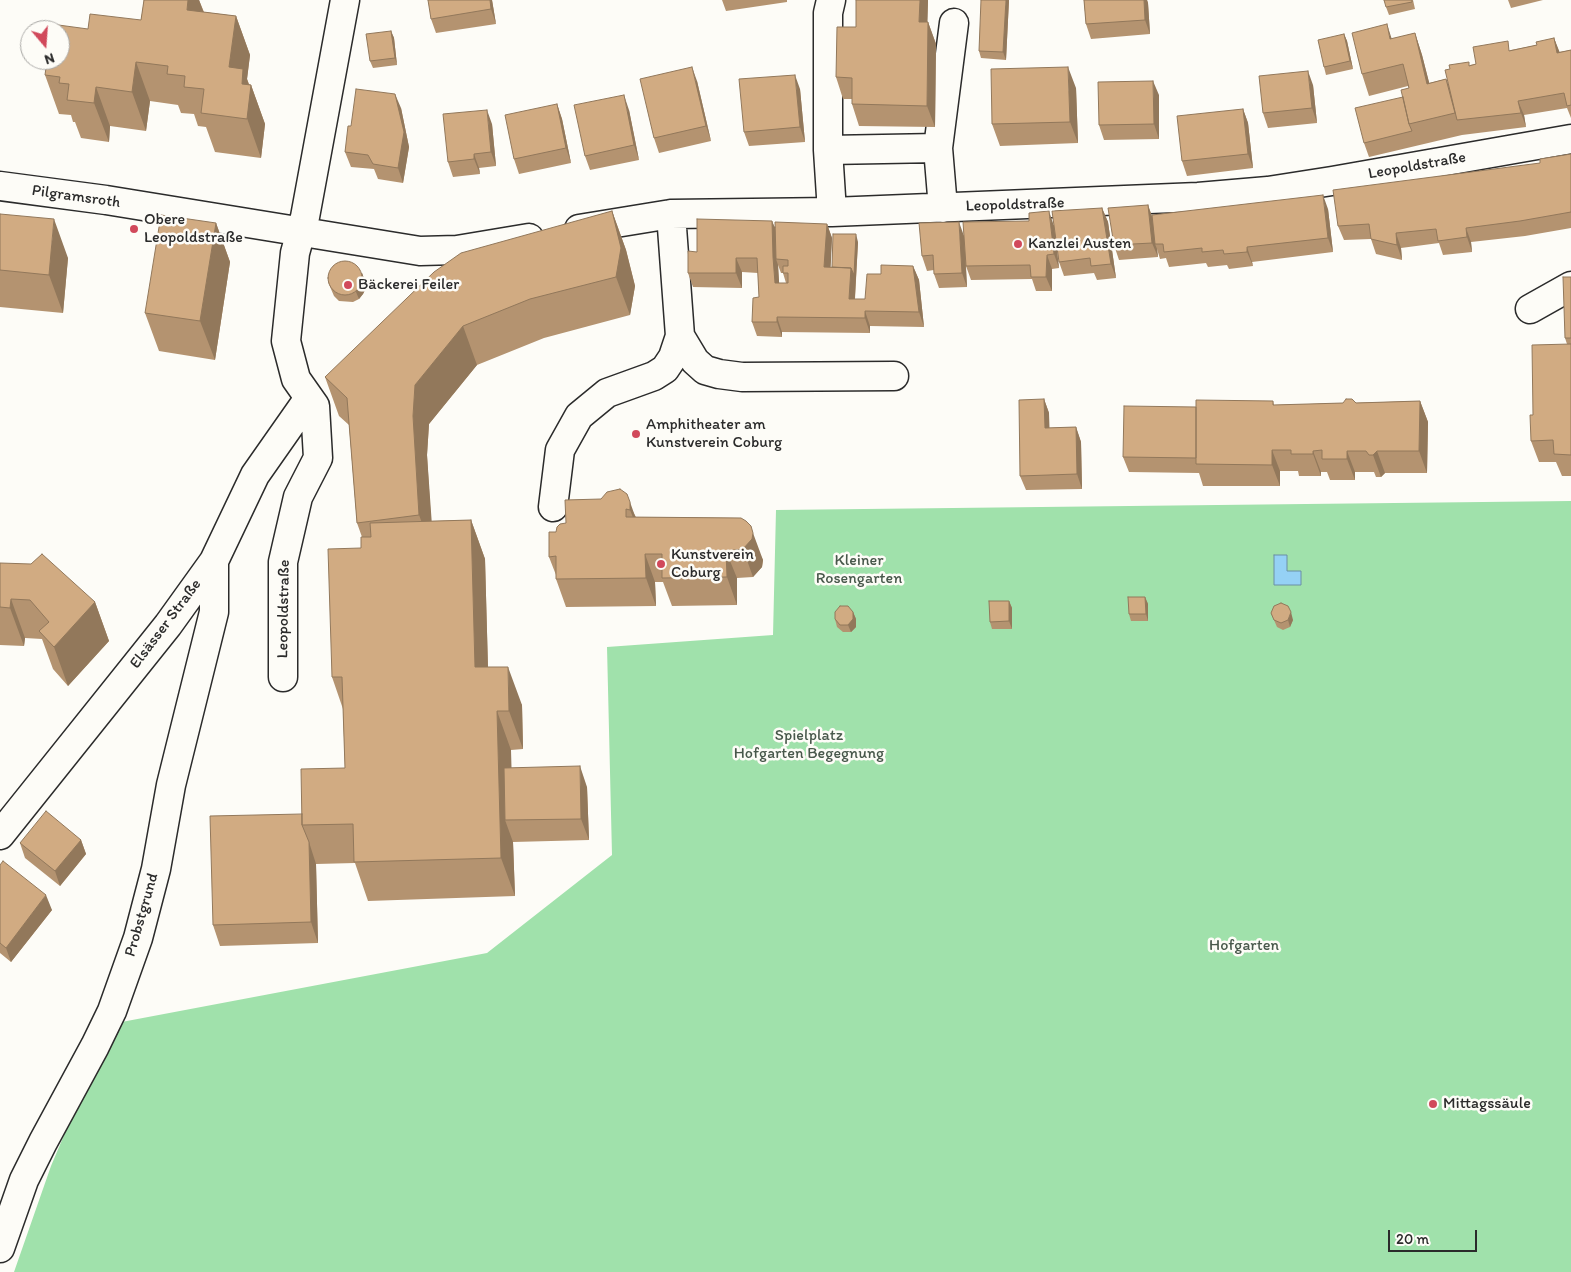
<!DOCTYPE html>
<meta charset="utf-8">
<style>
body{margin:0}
#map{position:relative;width:1571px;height:1272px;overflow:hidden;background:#fdfcf7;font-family:Itim,sans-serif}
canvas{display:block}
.north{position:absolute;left:20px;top:20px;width:50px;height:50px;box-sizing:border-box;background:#fdfcf7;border:1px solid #a9a8a5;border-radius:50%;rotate:162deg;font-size:14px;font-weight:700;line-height:20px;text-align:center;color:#2b2b2b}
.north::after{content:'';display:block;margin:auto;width:18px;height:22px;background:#d1495b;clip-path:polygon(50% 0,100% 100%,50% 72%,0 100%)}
.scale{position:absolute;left:1388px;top:1230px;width:89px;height:22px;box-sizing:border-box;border:2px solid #2b2b2b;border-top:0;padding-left:6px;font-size:15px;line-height:18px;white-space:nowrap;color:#2b2b2b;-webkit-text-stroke:4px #fdfcf7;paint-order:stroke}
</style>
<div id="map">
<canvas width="1571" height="1272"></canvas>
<div class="north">N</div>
<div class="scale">20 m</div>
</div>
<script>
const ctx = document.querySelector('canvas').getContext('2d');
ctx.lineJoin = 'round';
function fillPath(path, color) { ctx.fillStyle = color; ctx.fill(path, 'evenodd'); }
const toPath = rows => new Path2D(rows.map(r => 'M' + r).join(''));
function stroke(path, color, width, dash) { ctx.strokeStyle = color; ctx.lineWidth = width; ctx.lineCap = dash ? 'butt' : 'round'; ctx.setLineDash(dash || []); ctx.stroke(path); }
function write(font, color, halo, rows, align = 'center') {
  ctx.font = font + ' Itim,sans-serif'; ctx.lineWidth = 5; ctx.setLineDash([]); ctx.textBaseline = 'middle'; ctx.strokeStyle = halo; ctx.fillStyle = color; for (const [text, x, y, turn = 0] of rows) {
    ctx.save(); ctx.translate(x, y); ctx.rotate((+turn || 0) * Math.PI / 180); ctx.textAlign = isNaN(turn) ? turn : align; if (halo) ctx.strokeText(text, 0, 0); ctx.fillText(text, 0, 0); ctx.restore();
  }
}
fillPath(toPath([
 [1571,501,1571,1272,14,1272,51,1166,111,1024,487,953,612,855,607,647,773,635,776,510]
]), '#a0e1ab');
const water = toPath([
 [1274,555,1287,555,1287,571,1301,571,1301,585,1274,585,1274,555]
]);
fillPath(water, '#95d1f5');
stroke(water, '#6b8fa4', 1);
const minor = toPath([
 [831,0,828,13,828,150,832,212],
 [828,150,938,148],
 [0,186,106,200,420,251,457,250,529,238],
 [943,208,938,148,954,23],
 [579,229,671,214,832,212,1198,197,1268,191,1332,181,1571,139],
 [1530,309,1571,286],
 [680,336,695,361,705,370,719,374,742,377,894,376],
 [553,507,560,450,579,416,607,393,654,376,665,369,673,357,680,336,671,214],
 [283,677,283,562,298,497,318,458,315,406,296,379,286,341,295,253,305,217,345,0],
 [0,835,168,625,214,561,255,475,309,398],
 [0,1248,24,1180,43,1142,95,1046,112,1011,138,938,156,869,171,785,214,612,214,561]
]);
stroke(minor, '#2b2b2b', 31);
stroke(minor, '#fdfcf7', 28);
fillPath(toPath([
 [144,0,199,0,204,12,236,16,250,55,247,79,249,84,251,85,265,124,261,158,215,152,206,127,198,126,194,114,181,113,178,105,150,101,146,131,110,126,109,142,81,138,75,122,73,122,71,115,59,114,45,75,88,29,141,20],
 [492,0,496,24,436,33,431,19],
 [722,0,787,0,787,2,726,11],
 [928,0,927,22,928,22,936,44,935,127,859,126,852,104,852,99,843,99,836,77,856,27],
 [1009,0,1006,60,981,58,979,51],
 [1084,0,1147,0,1148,3,1150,34,1091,39,1086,24],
 [1413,0,1415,9,1389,15,1386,7],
 [1508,0,1543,0,1511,8],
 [391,31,394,38,397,65,373,68,370,61],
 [1415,33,1422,55,1429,83,1446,79,1449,85,1470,65,1476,64,1511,50,1537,45,1554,38,1559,52,1571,50,1571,118,1567,108,1524,115,1526,127,1462,135,1369,157,1364,143,1403,97,1409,88,1408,86,1369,96,1362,74,1392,39],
 [1344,34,1347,41,1353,69,1326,75,1324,67],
 [697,81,711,141,659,153,654,138],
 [1313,85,1317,123,1268,128,1263,113],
 [1076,88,1078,143,1000,146,992,124],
 [800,89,805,142,749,146,744,132],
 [1159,95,1159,139,1104,140,1099,125],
 [557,104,562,119,571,163,519,174,514,159],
 [401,108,409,147,403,183,378,179,374,169,351,167,345,152,351,126],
 [1243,109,1248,123,1253,168,1187,176,1182,161],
 [629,110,639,160,590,170,585,156],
 [492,124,496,166,479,168,480,174,453,177,448,162],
 [1571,154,1571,228,1525,236,1471,242,1472,252,1443,255,1439,243,1401,248,1402,260,1376,254,1371,239,1344,240,1338,226,1540,163],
 [1148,205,1152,216,1328,209,1333,252,1252,262,1253,266,1229,269,1227,265,1208,267,1206,263,1169,267,1166,258,1160,259,1157,249,1158,257,1119,260,1114,245],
 [1102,208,1108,222,1116,278,1097,280,1094,273,1064,276,1059,262,1056,242,1059,268,1052,269,1052,291,1036,291,1032,279,971,280,966,266,967,287,939,288,934,274,934,270,927,271,922,256,964,235,1054,225],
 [612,211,626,250,635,286,630,315,544,338,477,365,429,424,427,455,431,521,471,520,485,559,488,667,522,705,523,749,511,750,511,768,587,787,589,840,513,842,515,896,368,901,355,863,316,864,318,943,220,946,213,925,302,814,345,768,343,709,332,677,361,548,362,537,357,523,349,425,339,416,325,377],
 [0,214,68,258,63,313,0,307],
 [772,221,775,228,827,224,832,238,830,267,832,267,858,242,855,299,865,299,881,274,913,266,919,280,924,327,870,326,870,333,782,332,782,337,757,336,752,322,759,297,758,273,742,272,742,288,693,287,688,273,697,252],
 [778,265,781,273,783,273,786,283,779,283],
 [216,223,230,262,215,360,159,351,145,313],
 [362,273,365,281,366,288,363,294,359,299,353,302,339,301,334,296,328,282],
 [1571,277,1571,476,1562,476,1556,462,1539,462,1531,441,1533,415,1567,344,1565,338],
 [1044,399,1049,413,1049,428,1076,427,1081,442,1082,489,1026,490,1020,476],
 [1273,401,1274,405,1420,401,1428,422,1427,473,1385,473,1381,477,1376,477,1374,472,1355,472,1355,480,1330,480,1327,472,1321,472,1321,476,1299,476,1298,471,1280,471,1280,486,1203,486,1199,473,1129,472,1123,457,1196,407],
 [620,489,636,517,741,518,763,560,762,567,753,577,737,578,737,605,672,606,663,582,655,582,656,606,566,607,556,579,556,575,549,557,556,532,601,499],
 [0,563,95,602,109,641,68,686,53,669,42,639,25,638,24,646,0,645],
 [1145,597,1148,604,1148,621,1131,621,1129,614],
 [1009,601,1012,608,1012,629,992,629,990,622],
 [853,612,856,619,856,627,851,632,843,632,837,627,835,619],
 [1271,613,1293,620,1290,627,1283,630,1277,627],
 [81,840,86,854,60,886,25,858,20,843],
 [0,865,52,910,11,962,0,953]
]), '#b49370');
fillPath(toPath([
 [188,0,199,0,205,16,187,10],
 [490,0,492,0,496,24,491,9],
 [920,0,928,0,927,44,919,22],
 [1006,0,1009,0,1006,60,1003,52],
 [1144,0,1147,0,1148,3,1150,34,1145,20],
 [236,16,250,55,247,79,250,88,251,85,265,124,261,158,229,67],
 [928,22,936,44,935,127,927,106],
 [1387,24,1394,46,1390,39],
 [391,31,394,38,397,65,395,58],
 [1415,33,1422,55,1435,105,1427,84],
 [1344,34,1347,41,1353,69,1350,61],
 [1554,38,1560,53,1557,53],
 [136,62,150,101,146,131,132,92],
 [692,67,697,81,711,141,706,126],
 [1068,67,1076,88,1078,143,1070,122],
 [1308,71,1313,85,1317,123,1312,108],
 [795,75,800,89,805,142,800,127],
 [1153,81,1159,95,1159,139,1154,124],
 [96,87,110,126,109,142,94,103],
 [395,94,401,108,409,147,403,183,398,168],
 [624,95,629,110,639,160,634,145],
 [1518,101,1524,115,1526,127,1521,113],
 [557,104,562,119,571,163,566,148],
 [1243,109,1248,123,1253,168,1248,154],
 [487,110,492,124,496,166,491,152],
 [474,154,479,168,480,174,474,159],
 [1323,195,1328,209,1333,252,1328,238],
 [1148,205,1153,220,1155,244,1157,249,1158,257,1152,243],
 [1102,208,1108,222,1116,278,1111,264],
 [612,211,626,250,635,286,630,315,616,277],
 [1049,211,1054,226,1059,268,1054,254],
 [54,219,68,258,63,313,49,275],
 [772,221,778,236,776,259,778,265,780,297,775,283,773,257],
 [959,222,964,236,967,287,962,273],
 [216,223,230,262,215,360,200,321],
 [827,224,832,238,830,282,824,267],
 [1466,228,1471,242,1472,252,1467,237],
 [1396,233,1401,248,1402,260,1397,245],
 [856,234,858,242,854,313,849,299,851,268],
 [1247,247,1252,262,1253,266,1247,252],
 [1047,255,1052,269,1052,291,1046,277],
 [736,258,742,272,742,288,736,273],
 [913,266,919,280,924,327,919,312],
 [362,273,365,281,366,288,363,294,359,299,356,292],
 [865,311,870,326,870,333,865,318],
 [777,317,782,332,782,337,777,322],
 [463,326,477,365,429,424,427,455,434,554,419,515,413,416,415,385],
 [1044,399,1049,413,1050,443,1045,428],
 [1420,401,1428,422,1427,473,1419,451],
 [1076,427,1081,442,1082,489,1077,474],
 [1272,450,1280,471,1280,486,1272,465],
 [1313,451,1321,472,1321,476,1313,454],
 [1347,451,1355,472,1355,480,1347,459],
 [1377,451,1385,473,1381,477,1373,455],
 [630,502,640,530,641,537,630,510],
 [471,520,485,559,489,706,475,667],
 [753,533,763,560,762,567,753,577,743,549],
 [726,551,737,578,737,605,727,577],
 [645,554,655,582,656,606,646,578],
 [1145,597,1148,604,1148,621,1146,614],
 [11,599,25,638,24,646,10,608],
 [1009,601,1012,608,1012,629,1009,621],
 [95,602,109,641,68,686,54,647],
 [853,612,856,619,856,627,851,632,848,625],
 [1291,612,1293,620,1290,627,1288,620],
 [508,667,522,705,523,749,509,711],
 [497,711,511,750,513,820,505,820,513,842,515,896,501,858],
 [580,766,587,787,589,840,581,819],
 [81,840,86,854,60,886,55,871],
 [309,842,316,864,318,943,311,922],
 [46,895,52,910,11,962,6,948]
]), '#92785b');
const building = toPath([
 [144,0,188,0,187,10,236,16,229,67,243,69,242,84,251,85,247,119,201,113,204,89,184,87,185,76,167,74,168,66,136,62,132,92,96,87,94,103,67,100,69,84,59,83,60,77,45,75,47,60,60,60,60,30,50,30,51,24,88,29,90,14,141,20,144,0],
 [428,0,490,0,491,9,431,19,428,0],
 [856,0,920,0,919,22,928,22,927,106,852,104,852,78,836,77,837,27,856,27,856,0],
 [981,0,1006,0,1003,52,979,51,981,0],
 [1084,0,1144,0,1145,20,1086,24,1084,0],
 [1384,0,1412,0,1412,2,1386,7,1384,0],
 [1387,24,1390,39,1415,33,1427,84,1446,79,1455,113,1409,124,1401,90,1409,88,1403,64,1362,74,1352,33,1387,24],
 [391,31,395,58,370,61,366,34,391,31],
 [1344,34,1350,61,1324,67,1318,40,1344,34],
 [1554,38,1557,53,1571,50,1571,105,1567,106,1564,93,1518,101,1521,113,1457,120,1445,70,1450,69,1449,65,1469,62,1469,66,1476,64,1473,47,1508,41,1509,51,1537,45,1536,42,1554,38],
 [692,67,706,126,654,138,640,79,692,67],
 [1068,67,1070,122,992,124,991,69,1068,67],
 [1308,71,1312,108,1263,113,1259,76,1308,71],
 [795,75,800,127,744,132,739,79,795,75],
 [1153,81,1154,124,1099,125,1098,82,1153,81],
 [356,89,395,94,404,132,398,168,373,164,368,155,345,152,348,126,351,126,356,89],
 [624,95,634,145,585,156,574,105,624,95],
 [1403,97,1409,124,1412,131,1364,143,1355,108,1403,97],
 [557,104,566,148,514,159,505,115,557,104],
 [1243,109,1248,154,1182,161,1177,116,1243,109],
 [487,110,491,152,474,154,474,159,448,162,443,114,487,110],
 [1571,154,1571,212,1520,221,1466,228,1467,237,1438,241,1436,229,1396,233,1397,245,1371,239,1369,224,1338,226,1333,190,1540,163,1540,159,1571,154],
 [1323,195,1328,238,1247,247,1247,252,1224,254,1223,250,1202,252,1202,248,1164,252,1163,244,1155,244,1152,215,1323,195],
 [1148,205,1152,243,1114,245,1108,208,1148,205],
 [1102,208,1111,264,1091,266,1090,258,1059,262,1052,211,1102,208],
 [612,211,621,248,616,277,530,299,463,326,415,385,413,416,419,515,357,523,347,398,325,377,434,272,461,253,612,211],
 [1049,211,1054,254,1047,255,1046,277,1031,277,1030,265,966,266,963,222,1029,221,1029,213,1049,211],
 [0,214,54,219,49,275,0,270,0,214],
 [161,215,216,223,200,321,145,313,161,215],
 [697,219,772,221,773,257,775,283,788,283,788,273,783,273,783,266,788,266,788,260,776,259,775,222,827,224,824,267,851,268,849,299,865,299,867,274,881,274,881,265,913,266,919,312,865,311,865,318,777,317,777,322,752,322,753,298,759,297,757,258,736,258,736,273,688,273,688,251,697,252,697,219],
 [959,222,962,273,934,274,933,255,922,256,919,223,959,222],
 [833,234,856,234,854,275,851,268,832,267,833,234],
 '328 278a17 17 0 1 1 34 0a17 17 0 1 1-34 0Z',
 [1563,277,1571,277,1571,338,1565,338,1563,277],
 [1571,344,1571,455,1554,454,1553,440,1531,441,1530,415,1533,415,1532,345,1571,344],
 [1044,399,1045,428,1076,427,1077,474,1020,476,1019,400,1044,399],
 [1346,399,1352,399,1356,403,1420,401,1419,451,1377,451,1373,455,1369,455,1366,451,1347,451,1347,459,1322,459,1322,450,1313,451,1313,454,1291,454,1291,450,1272,450,1272,465,1196,464,1196,400,1273,401,1273,405,1343,403,1346,399],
 [1124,406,1196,407,1196,458,1123,457,1124,406],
 [620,489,627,494,630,502,630,510,626,509,626,517,741,518,746,521,751,526,753,533,752,539,743,549,726,551,727,577,662,578,662,554,645,554,646,578,556,579,556,556,549,557,549,532,556,532,557,527,560,524,566,523,565,500,601,499,607,492,620,489],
 [471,520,475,667,508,667,509,711,497,711,501,858,354,862,353,824,302,825,301,769,345,768,342,677,332,677,328,549,361,548,361,537,371,537,370,523,471,520],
 [42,554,95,602,54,647,39,631,49,622,30,600,11,599,10,608,0,607,0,563,31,564,42,554],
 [1128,597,1145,597,1146,614,1129,614,1128,597],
 [989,601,1009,601,1009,621,990,622,989,601],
 [1281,603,1288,606,1291,612,1288,620,1281,623,1274,620,1271,613,1274,606,1281,603],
 [840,606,848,606,853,612,853,619,848,625,840,625,835,619,835,612,840,606],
 [580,766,581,819,505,820,504,768,580,766],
 [46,811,81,840,55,871,20,843,46,811],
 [302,814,302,825,309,842,311,922,213,925,210,816,302,814],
 [3,861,46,895,6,948,0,943,0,865,3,861]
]);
fillPath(building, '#d1ab82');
stroke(building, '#92785b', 1);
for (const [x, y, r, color] of [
 [134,229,5,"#d1495b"],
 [1018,244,5,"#d1495b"],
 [348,285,5,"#d1495b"],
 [636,434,5,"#d1495b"],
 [661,564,5,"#d1495b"],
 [1433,1104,5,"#d1495b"]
]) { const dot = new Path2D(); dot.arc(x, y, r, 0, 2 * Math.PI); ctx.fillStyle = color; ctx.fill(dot); stroke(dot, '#fdfcf7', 2); }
write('16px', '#2b2b2b', '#fdfcf7', [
 ["Leopoldstraße",1417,166,-10],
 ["Pilgramsroth",76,197,8],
 ["Leopoldstraße",1015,205,-2],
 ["Leopoldstraße",284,609,-89],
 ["Elsässer Straße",166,624,-53],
 ["Probstgrund",142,915,-74]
]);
write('16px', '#2b2b2b', '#fdfcf7', [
 ["Obere",144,220],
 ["Leopoldstraße",144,238],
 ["Kanzlei Austen",1028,244],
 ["Bäckerei Feiler",358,285],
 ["Amphitheater am",646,425],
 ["Kunstverein Coburg",646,443],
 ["Kunstverein",671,555],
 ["Coburg",671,573],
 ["Mittagssäule",1443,1104]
], 'left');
write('16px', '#48584b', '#fdfcf7', [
 ["Kleiner",859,561],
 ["Rosengarten",859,579],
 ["Spielplatz",809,736],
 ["Hofgarten Begegnung",809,754],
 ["Hofgarten",1244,946]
]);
</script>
